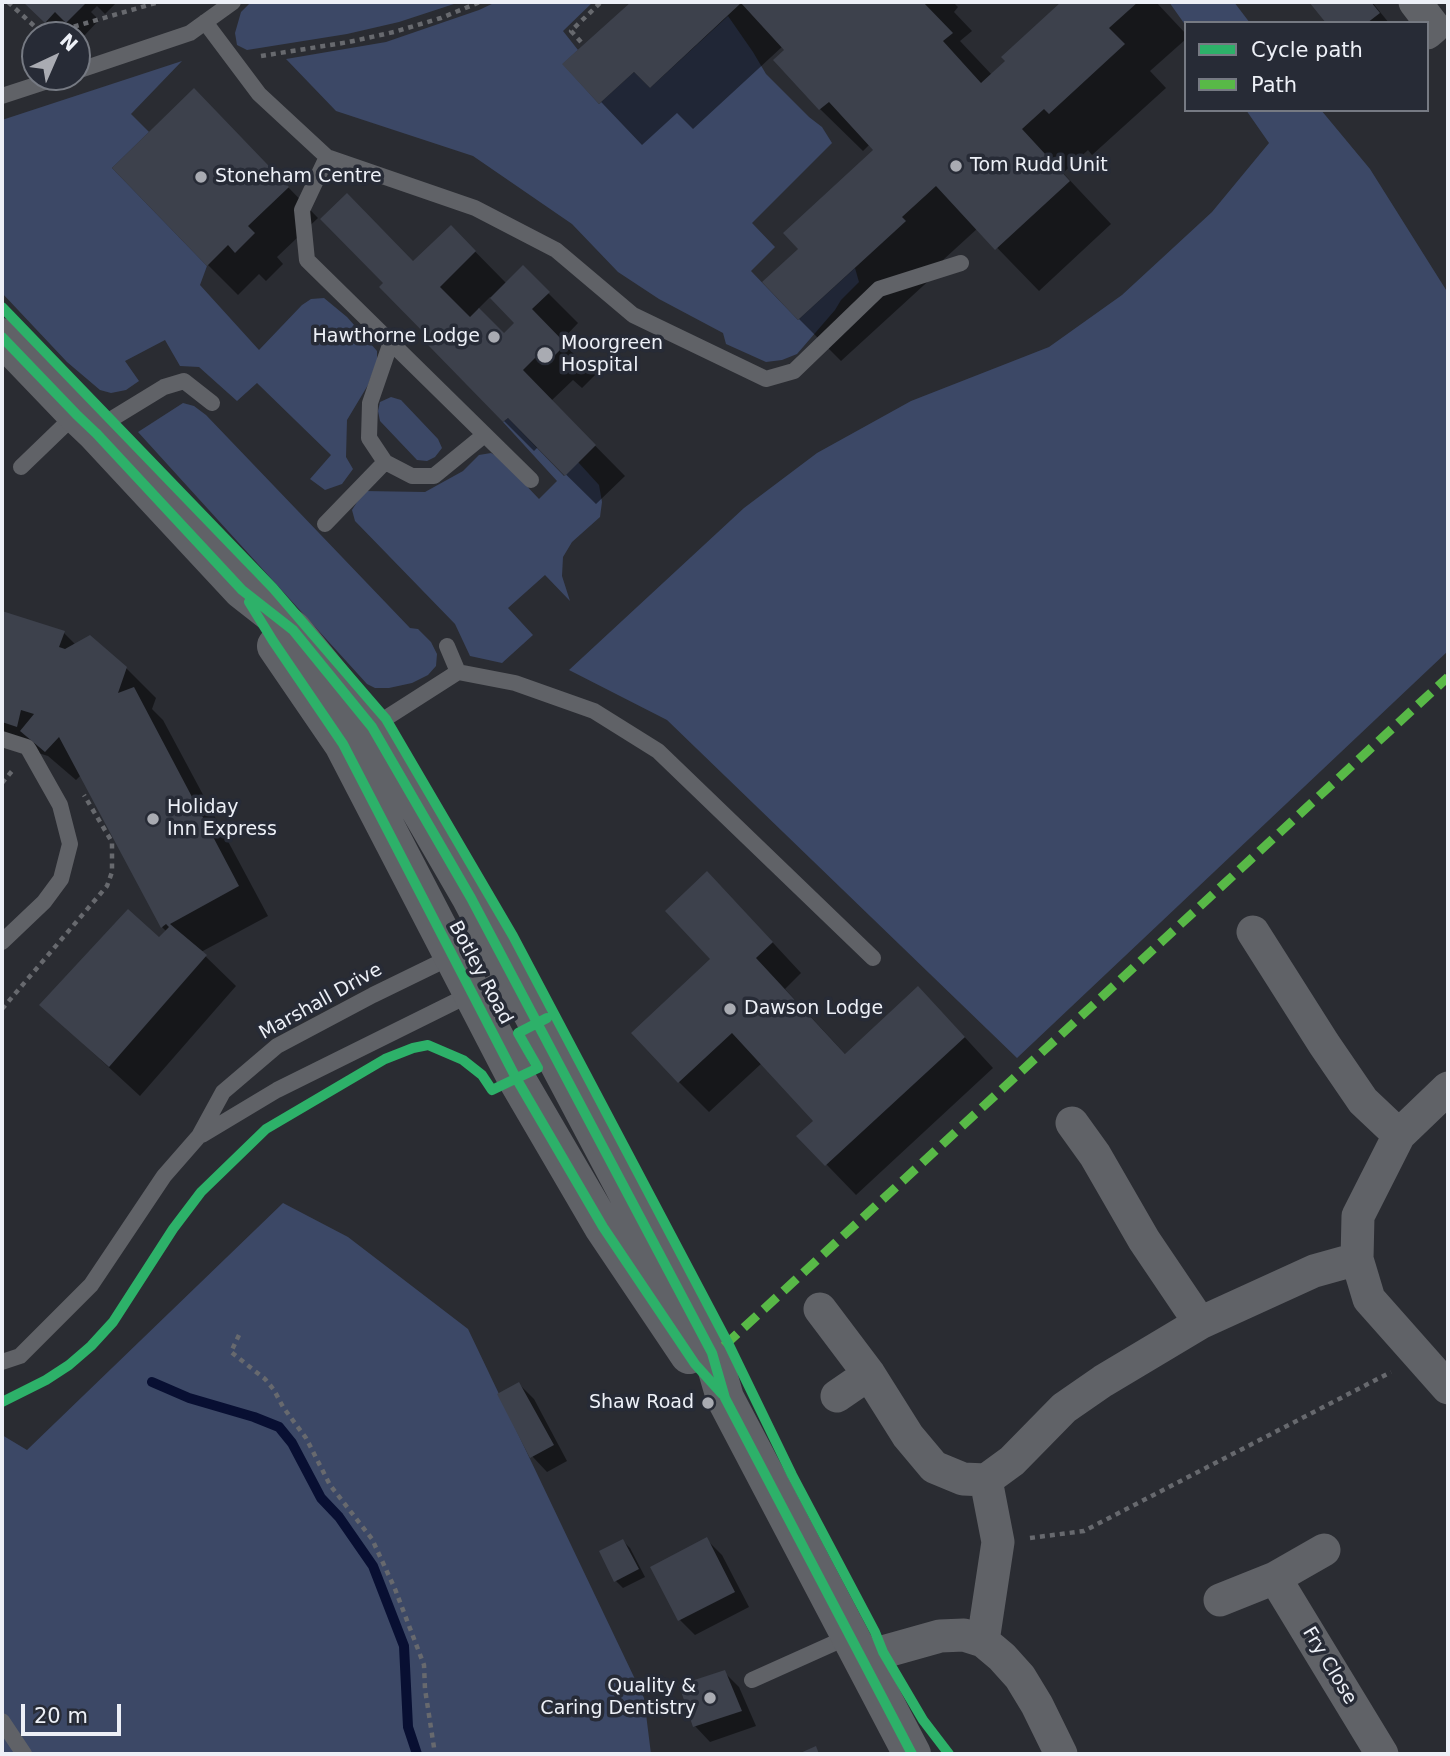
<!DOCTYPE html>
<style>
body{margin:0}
#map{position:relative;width:1450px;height:1756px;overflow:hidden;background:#2a2c32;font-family:"DejaVu Sans",sans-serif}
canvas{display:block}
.frame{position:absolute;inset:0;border:4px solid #edf0f7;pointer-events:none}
.legend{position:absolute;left:1184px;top:21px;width:245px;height:91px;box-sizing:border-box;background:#272b36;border:2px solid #767a83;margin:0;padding:9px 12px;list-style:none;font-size:21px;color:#edf0f7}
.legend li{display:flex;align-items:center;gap:14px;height:35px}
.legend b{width:35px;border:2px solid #767a83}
.north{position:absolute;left:21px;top:21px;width:70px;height:70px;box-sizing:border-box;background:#272b36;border:2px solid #767a83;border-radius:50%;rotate:44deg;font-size:19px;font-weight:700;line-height:28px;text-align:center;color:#edf0f7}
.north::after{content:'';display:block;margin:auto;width:24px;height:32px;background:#a9abb2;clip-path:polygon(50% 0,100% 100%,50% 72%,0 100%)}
.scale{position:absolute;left:21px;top:1704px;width:100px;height:32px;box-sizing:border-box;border:4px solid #edf0f7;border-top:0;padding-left:9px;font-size:21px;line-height:24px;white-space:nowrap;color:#edf0f7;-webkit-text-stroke:5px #272b36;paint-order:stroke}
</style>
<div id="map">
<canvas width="1450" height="1756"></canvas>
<div class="frame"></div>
<ul class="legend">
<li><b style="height:9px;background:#2db169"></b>Cycle path</li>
<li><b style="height:9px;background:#58b947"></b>Path</li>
</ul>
<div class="north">N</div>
<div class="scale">20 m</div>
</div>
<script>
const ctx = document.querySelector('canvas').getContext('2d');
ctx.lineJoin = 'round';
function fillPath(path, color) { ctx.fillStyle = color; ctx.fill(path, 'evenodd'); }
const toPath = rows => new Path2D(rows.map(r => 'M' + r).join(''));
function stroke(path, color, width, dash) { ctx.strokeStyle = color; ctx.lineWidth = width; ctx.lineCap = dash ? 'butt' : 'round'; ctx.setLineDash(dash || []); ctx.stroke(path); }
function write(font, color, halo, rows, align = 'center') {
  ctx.font = font + ' "DejaVu Sans",sans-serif'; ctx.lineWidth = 7; ctx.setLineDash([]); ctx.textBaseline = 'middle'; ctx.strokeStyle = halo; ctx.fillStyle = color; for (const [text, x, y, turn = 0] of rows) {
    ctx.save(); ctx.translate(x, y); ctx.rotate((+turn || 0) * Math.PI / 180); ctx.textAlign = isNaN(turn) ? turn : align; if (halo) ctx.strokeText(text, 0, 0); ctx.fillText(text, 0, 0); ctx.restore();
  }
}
fillPath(toPath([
 [251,2,460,2,399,22,347,34,247,50,237,45,235,33,241,12],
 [496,2,593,2,563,31,578,50,563,64,599,104,634,72,650,88,728,16,753,52,766,74,809,117,822,127,832,143,752,223,775,247,751,271,798,320,855,268,859,282,841,300,835,310,797,354,782,360,766,362,726,344,723,333,659,299,618,272,572,224,473,156,336,111,286,59,386,42,479,10],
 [1169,2,1234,2,1250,23,1186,23,1186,26],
 [182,61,131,114,149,132,112,168,207,266,200,285,259,350,302,305,311,299,324,298,347,317,377,351,377,361,368,385,347,420,346,457,353,469,342,484,325,490,310,479,331,455,257,383,237,401,199,367,180,366,165,340,125,361,139,381,126,390,111,393,100,390,67,362,2,293,2,120],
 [1246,110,1321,110,1370,169,1448,293,1448,651,1017,1058,667,720,569,670,744,508,817,453,911,401,1049,347,1122,295,1212,212,1269,143],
 [391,397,401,400,438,439,442,448,435,457,427,461,417,460,380,421,378,411,380,402],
 [183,403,194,406,206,415,410,628,418,629,431,642,437,654,436,666,428,675,412,683,389,688,375,688,367,684,138,432],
 [508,418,564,476,578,462,599,485,602,502,600,517,572,542,563,557,562,576,570,601,545,575,508,608,533,635,502,663,470,656,455,624,355,521,352,510,364,491,425,492,463,471,479,455,491,453,500,458,539,499,557,481,503,422],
 [283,1203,348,1237,468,1329,644,1698,651,1754,2,1754,2,1435,27,1450]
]), '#3c4866');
fillPath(toPath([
 [25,2,117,2,105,14,97,6,91,12,99,20,83,37,71,26,62,35,59,35],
 [633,2,953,2,958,7,954,12,972,31,960,41,992,75,1007,61,1004,57,1063,2,1156,2,1186,34,1186,39,1150,71,1166,88,1092,155,1088,150,1063,173,1111,224,1039,291,978,228,943,260,947,264,841,361,799,319,800,249,876,150,870,144,863,151,820,109,783,46,693,129,677,113,642,145,565,64],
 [1312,2,1372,2,1389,23,1329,23],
 [224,121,318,218,277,257,283,264,266,281,259,274,238,295,208,265],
 [451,227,507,284,523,268,578,323,561,341,595,375,582,388,573,380,551,401,625,476,596,504,538,447,534,451,504,421,435,341,414,264],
 [490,297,516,323,504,335,478,309],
 [2,613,64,633,76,645,126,668,156,698,152,709,163,720,268,916,201,952,236,986,140,1096,41,1005,159,939,167,932,162,927,81,775,76,780,48,756,2,742],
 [737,904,801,973,785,989,846,1055,948,1019,993,1068,856,1195,799,1136,815,1121,762,1063,709,1112,679,1082,713,959],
 [519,1384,534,1399,567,1461,547,1472,532,1456],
 [707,1540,722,1555,749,1607,695,1635,680,1620,653,1567],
 [623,1541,630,1548,645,1577,623,1588,616,1581],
 [724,1672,739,1687,756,1726,710,1742,695,1726]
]), '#0007');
stroke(toPath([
 [152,1382,189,1398,254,1417,279,1427,292,1443,321,1498,339,1517,373,1566,404,1646,408,1727,417,1754]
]), '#080f32', 10);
fillPath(toPath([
 [23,2,83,2,85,4,66,23,55,12,45,23],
 [631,2,923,2,953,33,943,41,981,83,1005,61,1001,57,1061,2,1138,2,1109,28,1125,44,1049,114,1044,109,1022,129,1070,181,995,250,936,186,902,217,906,221,798,320,762,282,798,249,783,233,873,150,829,102,819,110,773,60,784,50,741,3,650,88,634,72,599,104,562,64],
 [1309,2,1371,2,1380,13,1367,23,1326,23],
 [194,88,289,187,248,226,255,233,235,253,228,245,207,266,112,168],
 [347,193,413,261,451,225,476,251,440,287,470,317,479,308,504,333,514,323,490,298,523,265,550,292,532,309,566,344,551,359,542,351,523,370,596,445,565,476,508,418,503,422,428,345,432,341,379,287,383,283,320,219],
 [2,611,65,631,59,647,65,649,90,635,127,667,118,693,134,687,239,886,170,924,207,955,109,1067,39,1005,128,909,159,937,169,927,166,924,161,928,59,737,45,752,20,731,34,714,21,710,17,727,2,722],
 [707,871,773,942,756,958,845,1054,918,986,965,1037,825,1166,796,1136,813,1121,732,1033,678,1083,631,1033,710,959,665,911],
 [519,1382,554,1445,530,1458,497,1394],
 [707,1537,735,1592,678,1621,650,1567],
 [623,1539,639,1569,614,1582,599,1551],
 [725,1670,742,1711,693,1727,679,1685],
 [816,1746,819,1754,798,1754]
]), '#3d414c');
stroke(toPath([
 [8,2,44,35],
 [45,35,159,2],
 [581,42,571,31,601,2],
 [261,56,349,42,394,32,441,18,480,2],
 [2,783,12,771],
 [2,1009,107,886,112,872,112,842,84,795],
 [239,1335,231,1352,265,1379,274,1390,283,1407,306,1438,330,1485,372,1539,395,1589,424,1665,425,1689,435,1754],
 [1030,1538,1084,1531,1391,1372]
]), '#67696e', 4.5, [5, 5]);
stroke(toPath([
 [205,22,259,94,327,157,475,208,556,250,633,315,766,379,794,371,879,289,961,263],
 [77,71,190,33,233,2],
 [2,96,60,77],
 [327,157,302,210,307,260,531,480],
 [391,342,370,403,369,438,385,462,412,476,434,476,483,436],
 [96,433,110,420,164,387,184,381,212,403],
 [21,467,76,414],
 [325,524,385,462],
 [447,646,458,672],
 [372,727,458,672,515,683,594,711,658,751,873,958],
 [2,739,27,747,29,750,60,805,70,844,61,879,44,902,2,942],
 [202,1135,277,1090,511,974],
 [2,1362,20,1356,91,1285,164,1176,199,1136,223,1092,277,1046,373,995,492,937],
 [752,1680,850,1636],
 [2,1721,24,1754]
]), '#606267', 16);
stroke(toPath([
 [1415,2,1434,27,1427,33],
 [1253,932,1324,1044,1363,1101,1399,1135],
 [1448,1088,1399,1135,1358,1216,1357,1259,1369,1299,1448,1388],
 [1072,1123,1095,1155,1144,1240,1200,1323],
 [820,1309,869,1374,908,1436,934,1467,963,1479,986,1480],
 [837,1396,869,1374],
 [986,1480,1012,1461,1064,1408,1103,1381,1200,1323,1314,1271,1357,1259],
 [1324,1550,1275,1578,1382,1754],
 [1220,1600,1275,1578],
 [983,1641,998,1542,986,1480],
 [864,1662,883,1652,940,1636,964,1635,983,1641,1002,1657,1020,1677,1037,1705,1061,1754]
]), '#606267', 33);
stroke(toPath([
 [2,337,76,414,96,433,242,590,293,630,372,727,471,898,712,1353,725,1398,912,1754],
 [276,646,343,744,516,1078,603,1227,689,1355]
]), '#606267', 38);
stroke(toPath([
 [724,1346,1448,677]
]), '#58b947', 9, [18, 9]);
stroke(toPath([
 [2,307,273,588,386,719,513,936,728,1343,792,1475,875,1632,883,1652,923,1720,949,1754],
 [2,337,76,414,96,433,242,590,293,630,372,727,471,898,712,1353,725,1398,912,1754],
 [249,602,273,641,343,744,516,1078,603,1227,695,1364,722,1394],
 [2,1402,46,1380,69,1365,91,1346,113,1322,173,1229,201,1192,266,1129,385,1059,413,1048,428,1045,463,1060,482,1075,492,1090,538,1068,518,1033,547,1018]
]), '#2db169', 10);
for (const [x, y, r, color] of [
 [956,166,7,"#a9abb2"],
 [201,177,7,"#a9abb2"],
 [494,337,7,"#a9abb2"],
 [545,355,9,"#a9abb2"],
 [153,819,7,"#a9abb2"],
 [730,1009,7,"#a9abb2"],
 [708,1403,7,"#a9abb2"],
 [710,1698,7,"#a9abb2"]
]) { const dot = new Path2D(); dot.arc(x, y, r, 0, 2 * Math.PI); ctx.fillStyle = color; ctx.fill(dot); stroke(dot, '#272b36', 2.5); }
write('19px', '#edf0f7', '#272b36', [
 ["Tom Rudd Unit",970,166],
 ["Stoneham Centre",215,177],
 ["Hawthorne Lodge",480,337,"right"],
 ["Moorgreen",561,344],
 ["Hospital",561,366],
 ["Holiday",167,808],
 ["Inn Express",167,830],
 ["Dawson Lodge",744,1009],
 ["Shaw Road",694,1403,"right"],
 ["Quality &",696,1687,"right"],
 ["Caring Dentistry",696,1709,"right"]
], 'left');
write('19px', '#edf0f7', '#272b36', [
 ["Botley Road",480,973,62],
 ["Marshall Drive",321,1002,-29],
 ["Fry Close",1329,1666,59]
]);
</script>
